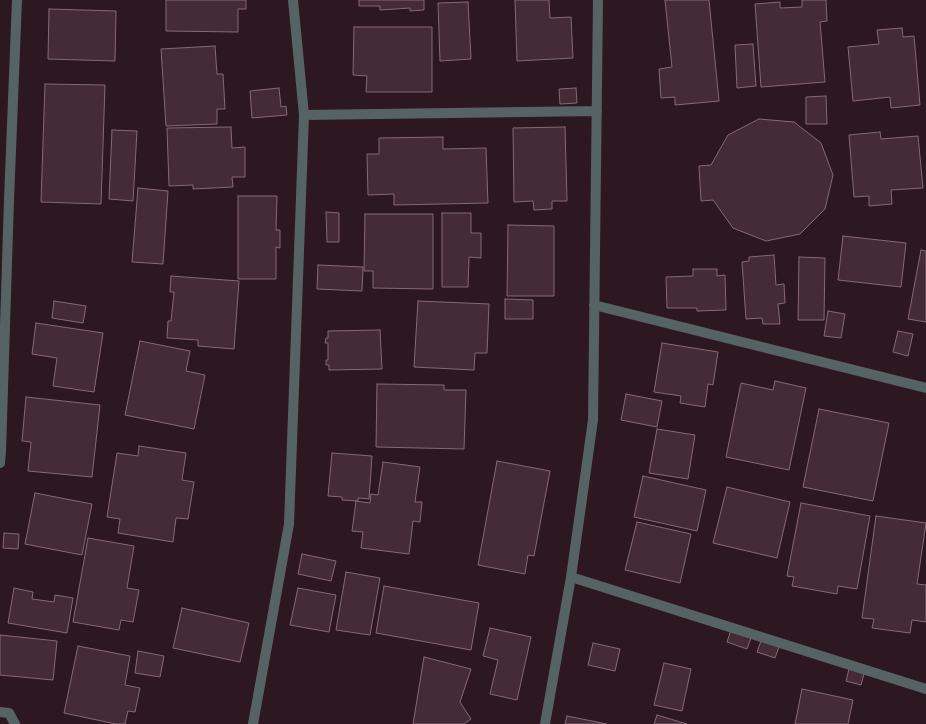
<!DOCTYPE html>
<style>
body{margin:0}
canvas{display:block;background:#2d1720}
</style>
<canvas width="926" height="724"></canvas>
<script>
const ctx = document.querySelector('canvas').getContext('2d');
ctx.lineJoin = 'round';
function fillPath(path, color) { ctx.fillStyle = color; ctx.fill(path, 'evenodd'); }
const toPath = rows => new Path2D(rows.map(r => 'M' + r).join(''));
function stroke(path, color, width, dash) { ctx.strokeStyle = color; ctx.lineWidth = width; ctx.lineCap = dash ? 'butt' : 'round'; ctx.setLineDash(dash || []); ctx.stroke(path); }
const building = toPath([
 [166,0,246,0,246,9,238,9,238,32,166,31,166,0],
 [359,0,424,0,424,10,410,11,410,8,380,10,380,6,359,6,359,0],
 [515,0,549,0,550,18,571,17,573,58,517,61,515,0],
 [665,0,709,0,719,101,675,105,675,97,661,98,659,69,672,67,665,0],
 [802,0,826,0,827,21,820,22,825,82,761,87,755,4,780,2,780,8,802,7,802,0],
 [468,2,471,59,440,61,438,3,468,2],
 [49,9,116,11,115,61,48,59,49,9],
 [354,27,432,27,432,92,366,92,367,76,353,75,354,27],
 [902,28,903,37,914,36,920,105,891,108,890,97,853,101,848,47,879,44,877,30,902,28],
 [753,44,756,86,737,88,735,45,753,44],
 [215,46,217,74,223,74,225,109,217,109,217,124,166,126,161,49,215,46],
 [45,84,105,85,101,204,41,202,45,84],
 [279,88,281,107,286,106,287,115,252,118,250,91,279,88],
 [576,88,577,103,560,104,559,89,576,88],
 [826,96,827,124,806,124,806,97,826,96],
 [759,119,794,122,821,143,833,175,825,209,800,234,766,241,733,228,713,200,701,201,699,166,711,165,728,135,759,119],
 [231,127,232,148,245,147,245,177,232,177,233,187,193,189,193,185,169,186,167,128,231,127],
 [565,127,567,201,552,201,552,209,534,210,533,201,514,202,513,128,565,127],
 [112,130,137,131,133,201,109,199,112,130],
 [880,132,881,139,918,136,923,188,891,190,892,204,869,206,869,196,854,197,849,135,880,132],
 [443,137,443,149,486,148,488,203,394,205,394,194,368,195,367,154,379,154,379,138,443,137],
 [138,188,168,191,163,264,132,262,138,188],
 [238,196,277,196,276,230,280,230,280,248,276,247,276,279,238,279,238,196],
 [326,212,339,213,339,242,327,242,326,212],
 [442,213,471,213,471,233,481,233,481,258,469,257,468,287,442,287,442,213],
 [365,214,433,214,433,289,373,288,373,271,364,271,365,214],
 [508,225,554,226,554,296,507,296,508,225],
 [843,236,906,243,901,287,838,280,843,236],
 [921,250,926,251,926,322,908,319,921,250],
 [774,255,776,285,784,284,785,303,778,304,780,324,763,324,762,318,746,319,742,262,749,261,749,257,774,255],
 [799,257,825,258,824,320,798,320,799,257],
 [318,265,363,267,362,291,317,289,318,265],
 [693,269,717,269,717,276,725,275,726,310,697,311,697,308,667,308,666,277,693,276,693,269],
 [171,276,239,281,234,349,198,346,198,340,167,338,168,321,171,321,174,292,170,292,171,276],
 [505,299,533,300,533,319,505,319,505,299],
 [54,301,86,306,83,323,52,318,54,301],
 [418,301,489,304,487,353,475,353,474,370,414,367,418,301],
 [828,311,845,314,841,338,824,336,828,311],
 [36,323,103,333,94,392,53,386,57,358,32,354,36,323],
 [380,330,382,369,329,370,329,365,326,365,326,360,328,360,328,343,325,343,326,338,328,338,328,331,380,330],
 [898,331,913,334,908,356,893,352,898,331],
 [140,341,190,351,186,371,205,375,194,429,125,415,140,341],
 [662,343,718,352,713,385,708,384,705,407,680,403,681,396,654,392,662,343],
 [775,381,806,388,789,470,726,457,741,383,773,390,775,381],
 [377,384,444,385,444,390,466,390,464,449,376,447,377,384],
 [626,394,662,401,657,427,621,420,626,394],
 [26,397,100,405,92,477,28,471,31,442,22,441,26,397],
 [819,409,889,423,873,501,803,487,819,409],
 [657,429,695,435,688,479,649,473,657,429],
 [139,446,186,453,182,480,194,482,188,519,176,518,173,542,118,533,120,519,107,517,117,453,138,456,139,446],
 [332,453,372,456,369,499,358,498,358,501,342,500,342,497,328,496,332,453],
 [497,461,550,471,534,556,528,555,525,574,478,565,497,461],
 [383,462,420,467,415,502,422,502,420,522,413,521,409,554,361,548,363,532,352,531,356,501,370,503,371,494,378,495,383,462],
 [643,476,706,490,697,531,634,517,643,476],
 [727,487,790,502,777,558,713,543,727,487],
 [35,493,92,504,82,555,25,544,35,493],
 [801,503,870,516,857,589,838,586,837,594,792,586,794,577,787,576,801,503],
 [876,516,926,523,917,584,926,585,926,622,912,620,910,633,872,628,874,619,862,618,876,516],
 [637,522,691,534,680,583,625,570,637,522],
 [4,533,19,534,18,549,3,548,4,533],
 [88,538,134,546,127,588,139,590,133,622,121,620,119,630,73,622,88,538],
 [302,554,336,561,331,581,298,574,302,554],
 [346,572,380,578,370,635,336,630,346,572],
 [384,586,479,603,471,650,376,633,384,586],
 [14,588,33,592,32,599,54,602,55,595,73,598,67,633,8,623,14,588],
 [298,588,336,595,329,632,290,625,298,588],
 [182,608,249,623,240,662,173,648,182,608],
 [490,628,531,637,517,700,490,694,498,660,483,656,490,628],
 [731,630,751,638,747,649,727,642,731,630],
 [0,635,57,641,53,680,0,675,0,635],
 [761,641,779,647,775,658,757,652,761,641],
 [593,643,620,649,615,671,588,665,593,643],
 [78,646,130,656,125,685,140,688,135,712,128,711,125,724,116,724,64,713,78,646],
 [138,651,164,656,160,677,135,673,138,651],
 [424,657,471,669,460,702,471,719,464,724,413,724,424,657],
 [664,663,691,669,682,711,654,705,664,663],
 [849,669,864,674,861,685,846,681,849,669],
 [802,689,853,700,848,724,795,724,802,689],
 [657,715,687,724,654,724,657,715],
 [567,716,607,724,565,724,567,716]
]);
fillPath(building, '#442b35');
stroke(building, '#856974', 1);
stroke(toPath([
 [304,115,597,111],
 [594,305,926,388],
 [0,463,1,451,9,200,17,0],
 [571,577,926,689],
 [0,712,9,713,15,724],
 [253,724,289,524,304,115,293,0],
 [545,724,571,577,593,420,598,0]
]), '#556365', 10);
</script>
